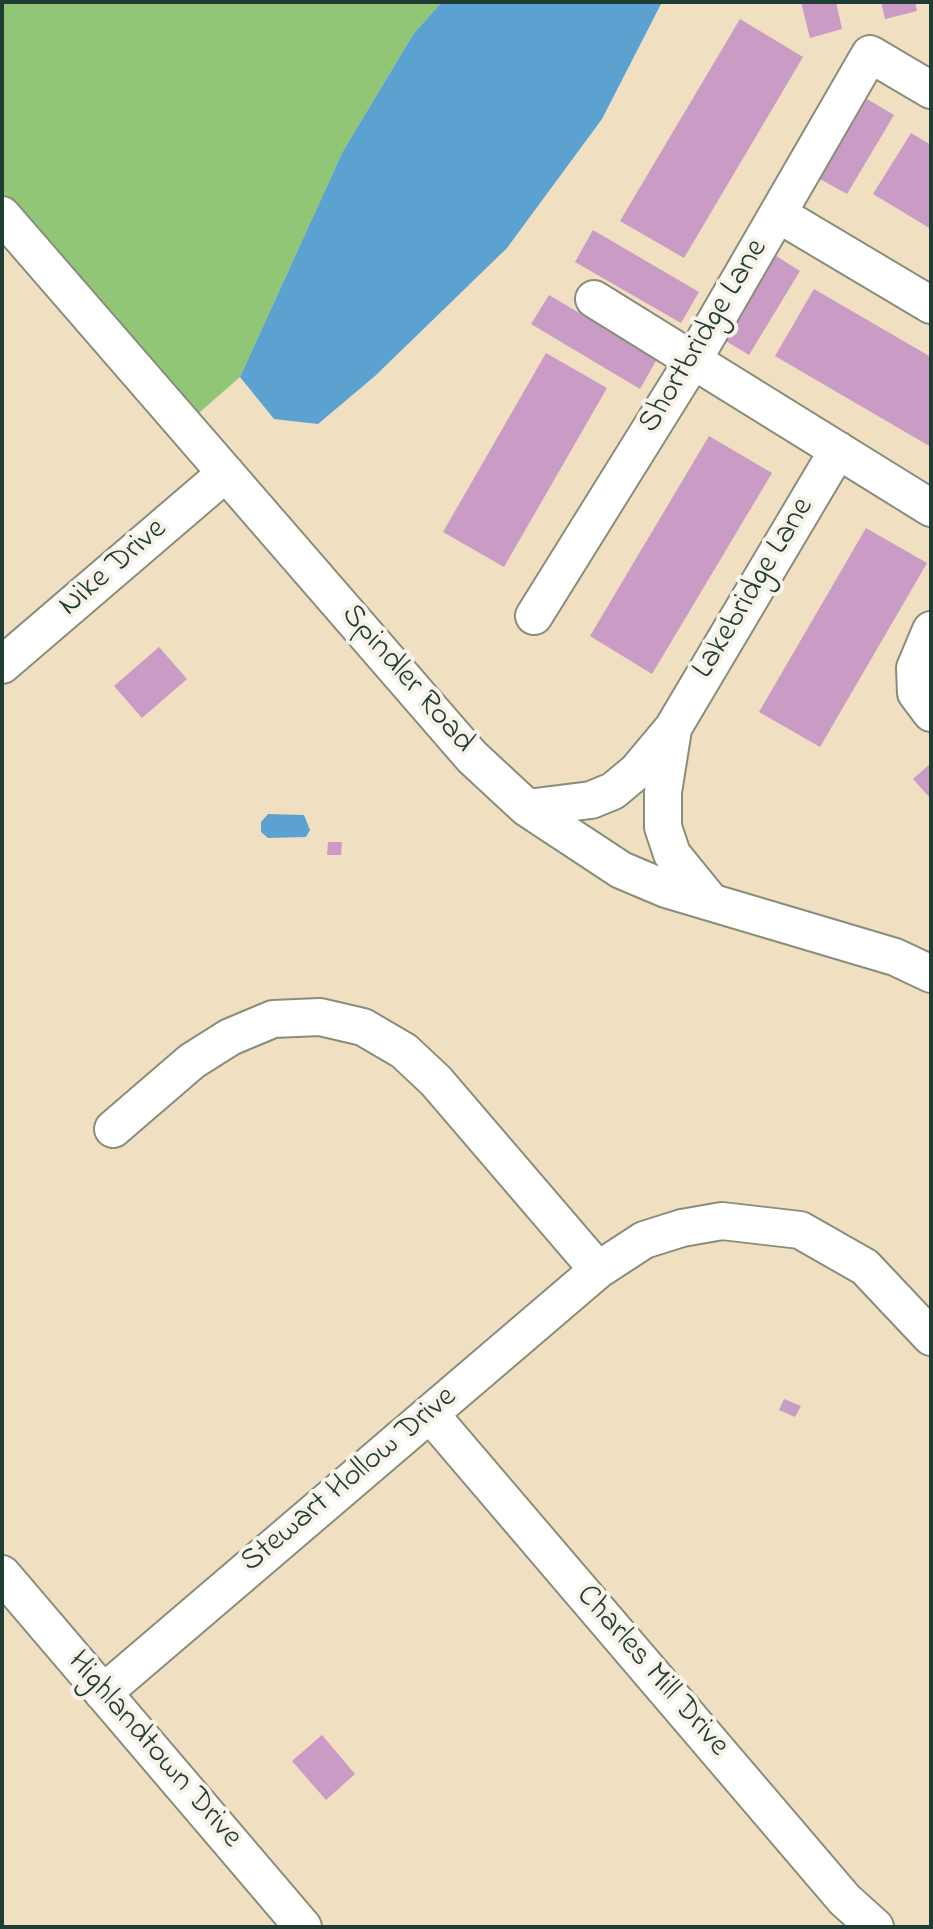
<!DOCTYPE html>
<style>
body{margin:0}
#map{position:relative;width:933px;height:1929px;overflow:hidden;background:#f0dfc1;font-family:"Indie Flower",sans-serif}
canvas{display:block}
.frame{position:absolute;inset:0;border:4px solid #1f3d34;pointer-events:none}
</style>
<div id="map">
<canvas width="933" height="1929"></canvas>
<div class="frame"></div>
</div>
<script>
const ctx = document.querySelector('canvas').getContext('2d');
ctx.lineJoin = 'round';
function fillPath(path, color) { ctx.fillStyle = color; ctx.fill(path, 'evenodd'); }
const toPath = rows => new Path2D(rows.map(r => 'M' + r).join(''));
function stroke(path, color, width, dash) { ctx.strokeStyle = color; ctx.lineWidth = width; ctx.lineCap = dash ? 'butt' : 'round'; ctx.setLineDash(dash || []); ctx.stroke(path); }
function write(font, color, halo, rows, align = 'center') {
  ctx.font = font + ' "Indie Flower",sans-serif'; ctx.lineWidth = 8; ctx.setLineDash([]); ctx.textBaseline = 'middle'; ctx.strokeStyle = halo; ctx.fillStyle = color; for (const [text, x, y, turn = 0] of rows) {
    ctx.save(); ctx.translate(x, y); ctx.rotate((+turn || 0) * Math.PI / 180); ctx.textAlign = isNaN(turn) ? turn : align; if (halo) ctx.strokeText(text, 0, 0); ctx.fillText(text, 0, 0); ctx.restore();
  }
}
fillPath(toPath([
 [2,2,442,2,414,33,343,151,240,377,185,425,2,216]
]), '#92c677');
fillPath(toPath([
 [442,2,662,2,602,119,507,248,375,376,318,424,274,419,240,377,343,151,414,33],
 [268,814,304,815,310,830,306,837,268,838,261,832,261,822]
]), '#5ba2d1');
fillPath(toPath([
 [801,2,836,2,842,29,810,38],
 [881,2,915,2,917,11,885,19],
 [740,19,803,57,684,258,620,221],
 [867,99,894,115,847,194,820,179],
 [911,133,931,145,931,229,873,194],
 [593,230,699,292,681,323,575,262],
 [773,254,800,271,749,355,721,338],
 [814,289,931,357,931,447,775,356],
 [549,295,657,359,640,389,531,324],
 [546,353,607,388,504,567,443,532],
 [709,436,772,473,652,674,590,636],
 [866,528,927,563,820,747,759,712],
 [159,647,187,679,142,718,114,686],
 [931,763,931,799,913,779],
 [328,842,342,842,341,855,327,855],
 [784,1399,801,1406,795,1417,779,1410],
 [322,1735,355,1774,326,1800,292,1761]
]), '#c99bc5');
const minor = toPath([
 [778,214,931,305],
 [2,215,472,757,527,808,621,870,666,889,895,957,931,974],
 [594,299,931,508],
 [534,616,692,362,870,54,931,90],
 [931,630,915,668,916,693,931,713],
 [2,665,226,473],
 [673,729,663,792,663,827,672,854,711,902],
 [527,808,591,800,613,791,637,771,673,728,838,450],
 [113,1129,192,1061,230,1037,273,1019,320,1017,363,1027,404,1051,436,1081,598,1270],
 [430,1414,845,1900,875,1927],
 [2,1574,303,1927],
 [103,1693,598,1270,644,1240,682,1228,722,1221,800,1230,865,1267,931,1337]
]);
stroke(minor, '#888e7a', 40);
stroke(minor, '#fff', 36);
write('32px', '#1f3d34', '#f7f3e8', [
 ["Shortbridge Lane",705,337,-59],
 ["Nike Drive",114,569,-41],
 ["Lakebridge Lane",755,589,-59],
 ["Spindler Road",406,680,49],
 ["Stewart Hollow Drive",350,1481,-40],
 ["Charles Mill Drive",651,1672,49],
 ["Highlandtown Drive",153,1751,49]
]);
</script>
